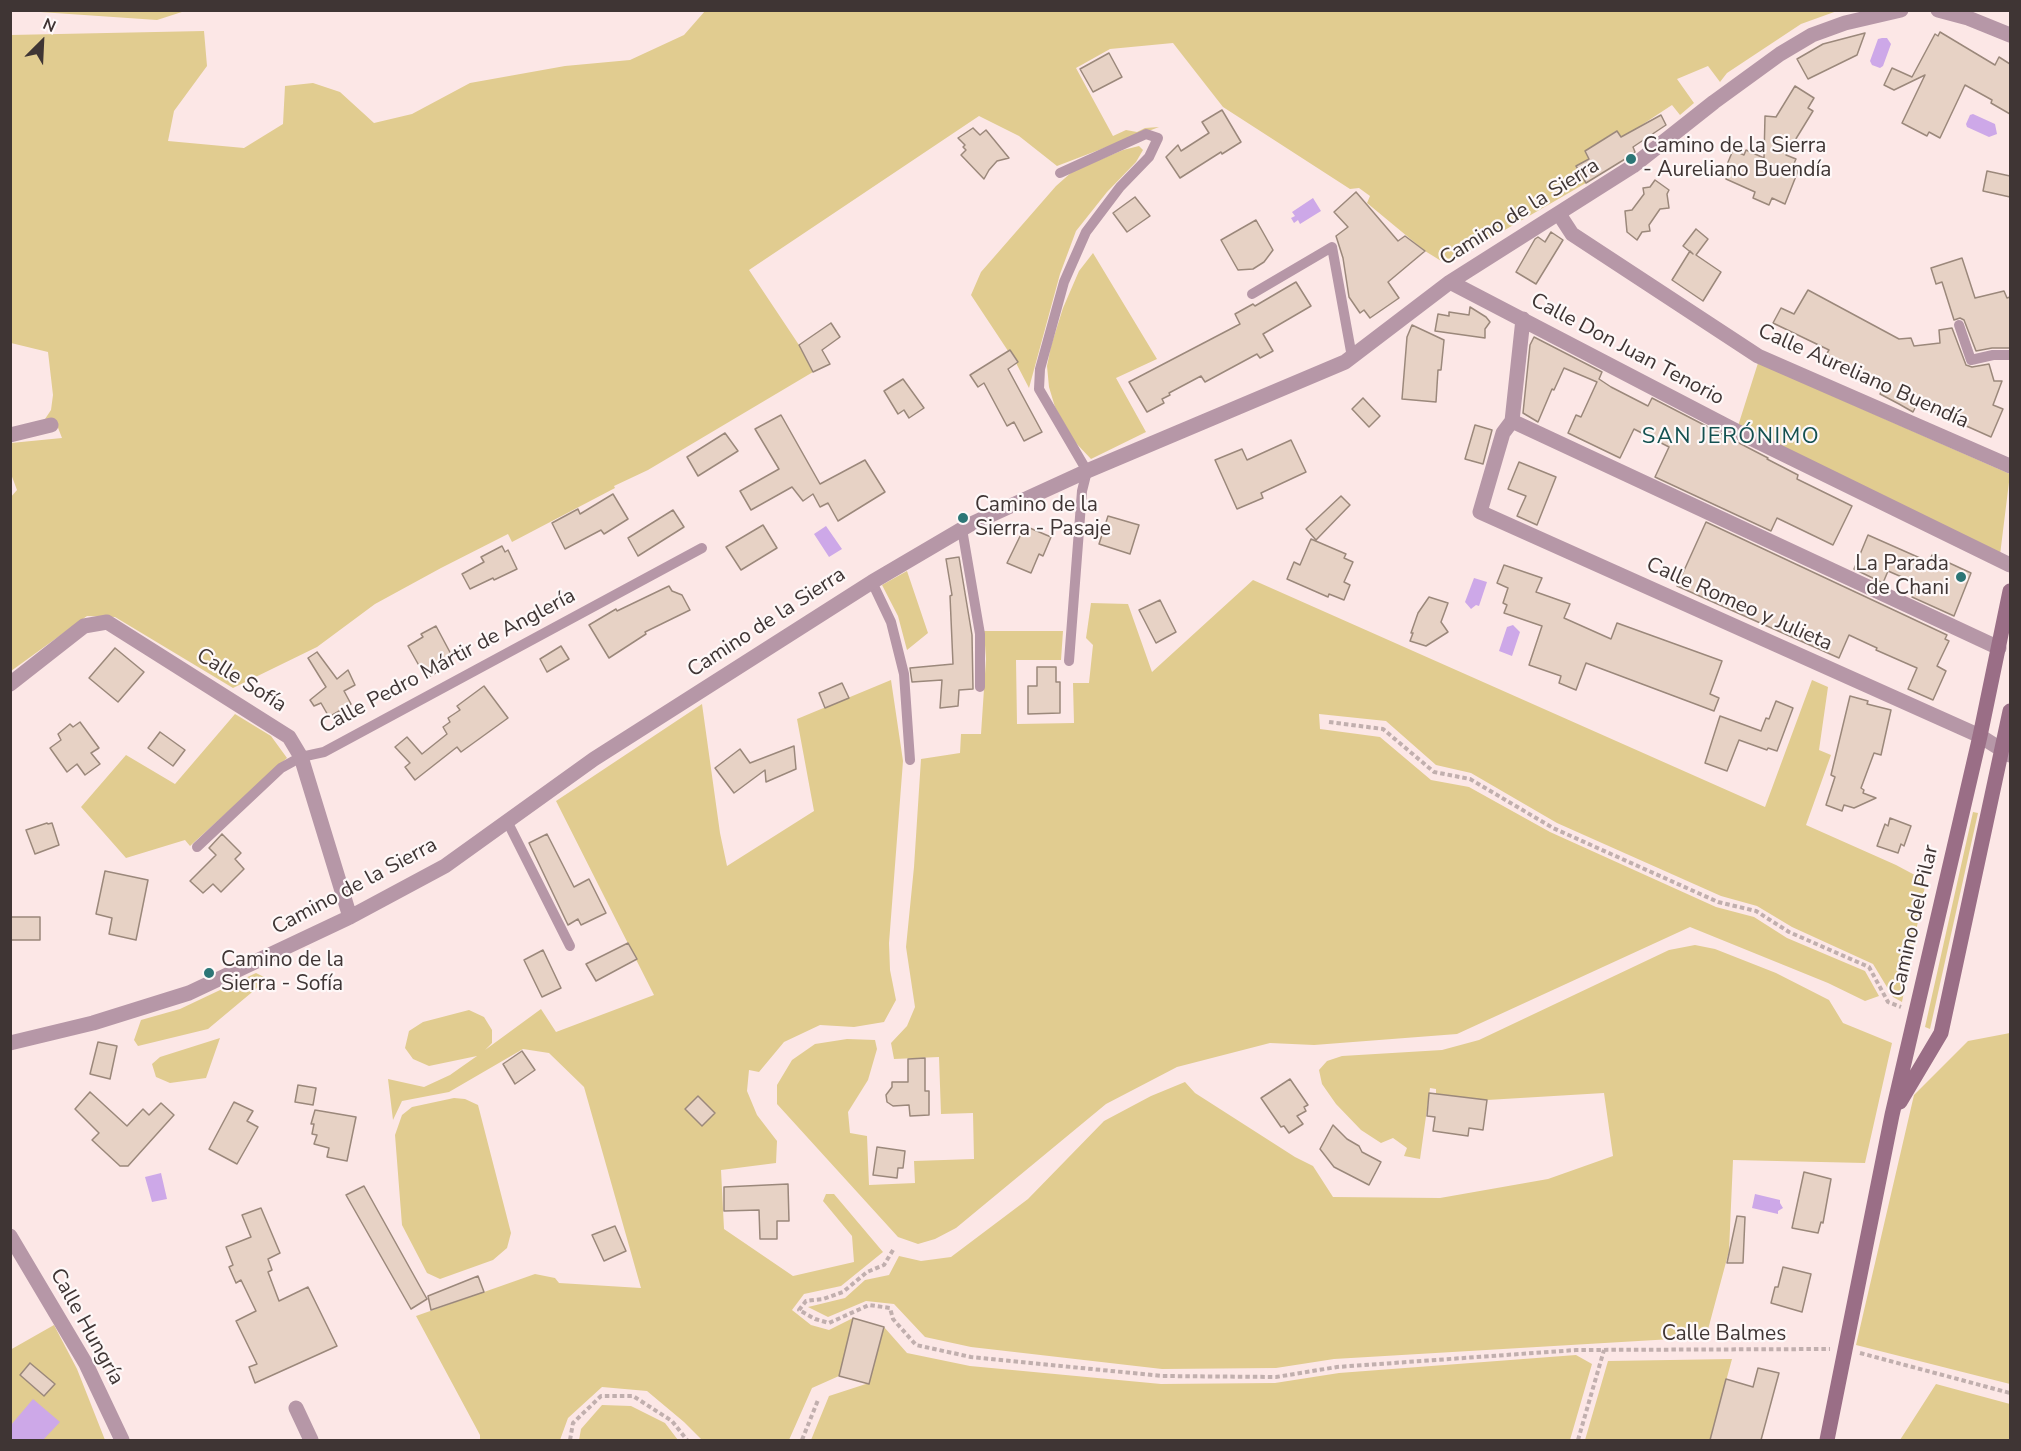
<!DOCTYPE html>
<meta charset="utf-8">
<style>
body{margin:0}
#map{position:relative;width:2021px;height:1451px;overflow:hidden;background:#fce7e6;font-family:"Nunito Sans",sans-serif}
canvas{display:block}
.frame{position:absolute;inset:0;border:12px solid #3f3534;pointer-events:none}
.north{position:absolute;left:12px;top:12px;width:60px;height:60px;-webkit-text-stroke:4px #fef8f8;paint-order:stroke;rotate:24deg;font-size:16px;font-weight:700;line-height:24px;text-align:center;color:#3f3534}
.north::after{content:'';display:block;margin:auto;width:21px;height:27px;background:#3f3534;clip-path:polygon(50% 0,100% 100%,50% 72%,0 100%)}
</style>
<div id="map">
<canvas width="2021" height="1451"></canvas>
<div class="frame"></div>
<div class="north">N</div>
</div>
<script>
const ctx = document.querySelector('canvas').getContext('2d');
ctx.lineJoin = 'round';
function fillPath(path, color) { ctx.fillStyle = color; ctx.fill(path, 'evenodd'); }
const toPath = rows => new Path2D(rows.map(r => 'M' + r).join(''));
function stroke(path, color, width, dash) { ctx.strokeStyle = color; ctx.lineWidth = width; ctx.lineCap = dash ? 'butt' : 'round'; ctx.setLineDash(dash || []); ctx.stroke(path); }
function write(font, color, halo, rows, align = 'center') {
  ctx.font = font + ' "Nunito Sans",sans-serif'; ctx.lineWidth = 4.5; ctx.setLineDash([]); ctx.textBaseline = 'middle'; ctx.strokeStyle = halo; ctx.fillStyle = color; for (const [text, x, y, turn = 0] of rows) {
    ctx.save(); ctx.translate(x, y); ctx.rotate((+turn || 0) * Math.PI / 180); ctx.textAlign = isNaN(turn) ? turn : align; if (halo) ctx.strokeText(text, 0, 0); ctx.fillText(text, 0, 0); ctx.restore();
  }
}
fillPath(toPath([
 [11,10,185,10,185,11,157,20],
 [705,11,1837,11,1801,24,1727,73,1720,82,1708,66,1677,79,1694,103,1680,115,1672,105,1625,136,1621,137,1616,131,1585,151,1589,159,1576,166,1586,183,1446,264,1425,251,1367,203,1370,196,1359,188,1350,189,1223,107,1173,43,1110,49,1076,68,1113,136,1126,130,1137,132,1145,128,1159,127,1057,166,1019,136,979,116,749,270,799,345,813,372,648,470,614,486,615,488,512,542,508,534,441,568,375,604,317,647,233,688,115,617,87,616,11,671,10,498,17,490,11,474,11,443,62,438,55,420,45,419,51,410,53,395,48,352,11,343,10,35,204,31,207,66,174,111,168,141,244,148,283,124,285,86,313,83,340,92,374,123,412,114,470,83,565,66,630,60,684,35],
 [1139,146,1143,150,1136,162,1107,192,1076,231,1060,274,1029,388,1016,363,971,295,981,272,1056,186,1073,171,1123,150],
 [1093,253,1157,359,1116,378,1146,432,1091,459,1074,441,1055,407,1049,387,1047,366,1051,346,1063,308,1079,271],
 [1758,363,2010,474,2000,555,1738,426],
 [907,571,928,633,907,650,898,616,882,585],
 [1253,580,1765,807,1812,680,1828,687,1819,750,1831,755,1806,825,1896,865,1926,881,1902,1002,1893,997,1873,964,1792,927,1757,906,1721,896,1557,823,1471,773,1436,765,1386,721,1319,714,1320,729,1380,737,1431,780,1469,787,1550,832,1716,907,1754,917,1787,938,1865,971,1879,996,1865,1001,1828,983,1690,927,1457,1034,1314,1045,1270,1043,1177,1067,1106,1104,956,1228,935,1239,918,1244,898,1237,777,1104,777,1085,792,1060,815,1044,847,1039,875,1040,877,1049,868,1080,848,1112,850,1133,867,1136,869,1185,915,1183,914,1161,974,1159,973,1113,941,1114,939,1057,894,1059,891,1043,907,1026,915,1007,906,947,914,867,921,759,960,753,961,734,981,734,986,659,984,631,1063,631,1061,660,1016,660,1017,724,1074,723,1073,683,1089,683,1093,645,1086,638,1091,603,1128,604,1152,672],
 [891,680,903,761,889,943,890,970,896,1000,884,1022,854,1027,820,1025,784,1042,759,1072,749,1070,747,1091,757,1115,777,1141,776,1163,721,1170,724,1229,793,1276,854,1262,852,1236,823,1201,826,1194,834,1194,883,1252,841,1286,804,1294,792,1310,811,1325,829,1330,853,1318,839,1376,812,1388,789,1440,702,1440,684,1422,647,1391,602,1387,568,1418,560,1440,480,1440,480,1435,416,1316,535,1274,555,1278,559,1283,641,1288,584,1087,549,1053,523,1049,449,1092,402,1101,393,1120,388,1079,424,1087,450,1075,477,1056,429,1066,413,1059,405,1048,409,1031,423,1022,469,1010,484,1017,492,1030,492,1043,485,1050,541,1009,556,1032,654,995,556,801,702,704,720,833,727,866,814,811,797,719],
 [235,714,271,736,287,758,190,846,185,840,126,858,81,807,126,755,175,784],
 [1973,812,1978,813,1930,1029,1925,1027],
 [1695,945,1715,949,1776,973,1829,1000,1843,1023,1892,1043,1865,1163,1733,1160,1729,1251,1706,1337,1334,1359,1276,1368,1162,1369,971,1347,925,1337,894,1304,866,1301,828,1317,808,1307,845,1298,865,1280,889,1275,899,1256,921,1261,951,1257,1028,1199,1104,1121,1151,1096,1185,1082,1195,1093,1295,1157,1313,1166,1333,1197,1440,1198,1548,1179,1613,1156,1604,1093,1487,1100,1436,1094,1436,1089,1430,1088,1420,1159,1404,1156,1407,1148,1393,1138,1381,1143,1361,1130,1336,1104,1322,1084,1319,1070,1327,1061,1342,1056,1442,1050,1479,1040,1669,950],
 [256,973,264,977,263,983,208,1029,138,1046,134,1040,141,1020,180,1009],
 [2010,1033,2010,1384,1856,1345,1914,1095,1968,1041],
 [220,1038,206,1078,170,1083,156,1077,152,1064,160,1057],
 [454,1098,465,1099,478,1105,511,1233,507,1248,493,1260,440,1279,427,1273,402,1225,395,1135,402,1115,412,1107],
 [54,1325,77,1369,105,1440,11,1440,10,1350],
 [884,1327,907,1353,970,1366,1161,1384,1275,1383,1339,1373,1576,1355,1592,1364,1570,1440,811,1440,829,1396,869,1383],
 [1732,1359,1710,1440,1585,1440,1608,1361],
 [1936,1384,2010,1404,2010,1440,1900,1440],
 [602,1405,631,1406,665,1423,678,1440,579,1440,581,1429]
]), '#e1cc90');
fillPath(toPath([
 [1882,38,1887,38,1891,44,1883,66,1880,68,1872,65,1870,61,1878,39],
 [1973,114,1995,124,1997,134,1989,137,1967,127,1966,124,1970,115],
 [1313,198,1321,211,1300,224,1298,220,1294,223,1291,218,1295,216,1292,212],
 [826,526,842,549,829,557,814,534],
 [1474,578,1487,582,1479,606,1476,605,1471,609,1465,602],
 [1513,625,1520,632,1512,656,1499,651,1507,627],
 [161,1173,167,1199,152,1202,145,1177],
 [1755,1194,1780,1200,1780,1203,1783,1208,1778,1211,1778,1214,1752,1208],
 [33,1399,60,1422,43,1440,11,1440,11,1425]
]), '#cda8e8');
const building = toPath([
 [1940,32,1995,65,1999,57,2010,64,2010,114,1991,103,1992,100,1965,85,1940,138,1929,132,1927,136,1902,123,1925,75,1894,90,1884,85,1892,68,1912,77,1935,34,1938,36,1940,32],
 [1865,33,1857,55,1808,79,1797,59,1823,44,1865,33],
 [1109,53,1122,77,1093,92,1080,69,1109,53],
 [1795,86,1814,98,1808,108,1813,111,1786,155,1796,159,1792,168,1798,171,1785,204,1772,198,1769,205,1753,198,1755,192,1726,179,1728,174,1724,172,1733,150,1744,155,1746,150,1764,158,1765,116,1776,117,1795,86],
 [1222,110,1241,142,1222,154,1221,152,1180,178,1166,157,1178,145,1181,151,1209,133,1202,122,1222,110],
 [1661,115,1666,125,1633,147,1635,152,1630,156,1586,183,1576,166,1589,159,1585,151,1617,131,1621,137,1661,115],
 [973,128,980,135,986,130,1009,158,997,161,989,170,984,179,961,155,966,150,963,147,965,145,958,138,973,128],
 [1987,171,2010,176,2010,197,1983,191,1987,171],
 [1655,180,1669,190,1667,194,1669,208,1660,209,1649,225,1650,231,1642,232,1637,240,1627,232,1625,211,1632,210,1644,194,1643,188,1650,187,1655,180],
 [1356,192,1398,241,1405,236,1425,251,1388,282,1399,298,1370,318,1364,310,1360,313,1349,297,1343,258,1336,236,1348,227,1334,212,1356,192],
 [1135,197,1150,216,1127,232,1113,213,1135,197],
 [1256,220,1273,250,1264,262,1253,269,1238,270,1221,240,1256,220],
 [1696,229,1708,239,1696,255,1721,272,1703,301,1672,280,1690,251,1693,254,1683,246,1696,229],
 [1551,232,1563,240,1536,284,1516,272,1535,239,1538,237,1545,242,1551,232],
 [1962,258,1975,298,2004,291,2007,298,2010,297,2010,348,1992,348,1976,351,1964,320,1960,318,1954,320,1942,282,1936,284,1931,268,1962,258],
 [1296,282,1311,306,1263,334,1273,351,1260,358,1257,354,1205,382,1201,376,1169,393,1170,395,1162,399,1164,403,1147,412,1129,382,1240,324,1235,314,1253,304,1255,306,1296,282],
 [1808,290,1899,339,1911,338,1914,346,1940,343,1939,330,1952,328,1966,365,1972,367,1989,364,1994,381,2002,381,1993,405,2003,409,1991,437,1917,404,1913,412,1899,404,1880,394,1884,385,1826,355,1829,350,1773,323,1781,308,1794,314,1808,290],
 [1470,307,1486,317,1490,322,1485,329,1485,338,1435,331,1438,314,1449,316,1449,312,1469,315,1470,307],
 [831,323,840,337,822,350,830,364,813,372,799,345,831,323],
 [1412,325,1444,340,1441,370,1438,370,1436,402,1402,399,1407,337,1412,325],
 [1534,337,1602,372,1599,379,1611,387,1648,406,1652,398,1768,458,1767,459,1798,475,1797,479,1852,506,1833,545,1777,518,1771,531,1655,477,1669,447,1634,429,1620,458,1568,433,1576,415,1581,417,1597,382,1564,368,1554,390,1552,389,1538,422,1523,413,1530,345,1534,337],
 [1010,350,1018,362,1008,369,1042,432,1024,441,1014,422,1007,426,984,383,978,387,970,375,1010,350],
 [903,379,924,408,909,418,904,410,898,414,884,391,903,379],
 [1363,398,1380,416,1369,427,1352,409,1363,398],
 [781,415,820,484,865,460,885,492,838,521,828,503,820,507,813,494,803,501,792,487,751,510,740,491,779,469,755,429,781,415],
 [1475,425,1492,430,1483,464,1465,459,1475,425],
 [725,433,738,451,698,476,687,457,725,433],
 [1291,440,1306,472,1261,493,1263,498,1237,509,1215,460,1242,449,1247,460,1291,440],
 [1519,462,1556,477,1537,525,1517,516,1526,496,1508,489,1519,462],
 [613,494,628,519,604,534,601,530,565,549,552,523,578,509,580,514,613,494],
 [1341,496,1350,505,1316,540,1306,529,1341,496],
 [673,510,684,527,638,556,628,538,673,510],
 [1108,516,1139,525,1130,554,1099,544,1108,516],
 [1706,522,1947,635,1945,639,1949,641,1937,666,1946,671,1933,700,1908,689,1917,668,1876,650,1877,648,1849,635,1839,658,1677,586,1706,522],
 [763,525,777,548,741,570,726,547,763,525],
 [1025,526,1051,537,1043,556,1039,554,1031,573,1007,563,1025,526],
 [1868,535,1929,562,1932,555,1971,573,1954,616,1912,597,1918,584,1888,571,1883,583,1854,569,1868,535],
 [1311,539,1346,554,1344,558,1353,562,1344,582,1350,585,1344,600,1329,594,1328,597,1287,579,1294,562,1300,565,1311,539],
 [502,546,505,552,508,550,517,569,494,580,493,578,470,589,462,574,484,562,481,557,502,546],
 [959,557,972,635,973,689,959,690,958,706,940,708,942,680,912,682,910,668,953,664,950,596,952,595,946,559,959,557],
 [1504,565,1542,578,1536,592,1570,604,1564,618,1611,639,1617,623,1722,661,1710,694,1719,698,1714,711,1586,663,1576,690,1559,683,1561,676,1529,665,1542,626,1504,613,1507,605,1503,603,1508,588,1497,583,1504,565],
 [669,586,672,591,682,595,690,610,645,632,646,634,609,658,589,625,616,609,617,611,669,586],
 [1429,597,1448,603,1441,622,1448,632,1426,646,1410,641,1413,633,1411,633,1418,613,1429,597],
 [1160,600,1176,632,1156,643,1139,610,1160,600],
 [436,626,452,656,437,663,441,670,426,678,408,646,423,637,421,634,436,626],
 [561,646,569,659,547,672,540,659,561,646],
 [115,648,144,672,118,702,89,678,115,648],
 [317,652,337,679,348,670,355,685,344,691,351,704,329,717,321,703,314,706,310,700,326,687,308,658,317,652],
 [1037,667,1056,667,1056,682,1060,682,1060,713,1028,714,1028,686,1037,686,1037,667],
 [842,683,849,698,825,708,819,693,842,683],
 [484,686,508,718,461,752,457,747,415,780,405,767,410,763,395,747,407,737,422,754,447,734,443,727,450,722,448,718,460,710,457,706,484,686],
 [1850,696,1868,701,1867,704,1891,710,1881,755,1874,753,1861,788,1864,790,1863,793,1876,798,1854,808,1844,805,1842,811,1826,805,1835,777,1831,775,1850,696],
 [1776,701,1793,708,1777,751,1768,748,1767,750,1739,740,1727,771,1705,763,1720,716,1761,731,1766,718,1769,719,1776,701],
 [80,722,99,748,91,753,100,764,85,775,77,764,67,772,50,748,61,740,58,734,70,724,73,727,80,722],
 [160,732,185,750,173,766,148,748,160,732],
 [794,746,796,769,766,782,765,770,734,793,715,768,740,749,750,763,794,746],
 [1890,818,1911,826,1904,846,1901,844,1898,853,1877,846,1885,824,1888,826,1890,818],
 [47,823,48,824,52,823,59,845,35,854,26,830,47,823],
 [222,834,241,853,235,859,244,869,221,892,213,884,203,893,190,881,216,855,209,848,222,834],
 [547,834,574,887,589,879,606,913,581,925,578,919,568,925,529,843,547,834],
 [105,871,148,880,136,940,109,934,112,918,96,914,105,871],
 [10,917,40,917,40,940,10,940,10,917],
 [628,943,637,959,596,981,586,964,628,943],
 [543,950,561,988,542,997,524,960,543,950],
 [98,1042,117,1046,110,1079,90,1074,98,1042],
 [522,1051,535,1070,515,1084,503,1064,522,1051],
 [925,1058,925,1091,929,1091,929,1115,910,1116,909,1105,893,1106,887,1102,886,1095,892,1087,892,1082,908,1082,908,1059,925,1058],
 [1290,1079,1308,1105,1304,1107,1306,1111,1297,1116,1303,1124,1289,1133,1284,1126,1281,1127,1261,1098,1290,1079],
 [298,1085,316,1088,313,1105,295,1102,298,1085],
 [90,1092,127,1126,143,1109,149,1115,161,1103,174,1115,128,1166,120,1166,92,1140,99,1133,75,1109,90,1092],
 [1429,1093,1487,1100,1483,1130,1469,1128,1468,1136,1433,1131,1435,1117,1427,1116,1429,1093],
 [698,1096,715,1113,702,1126,685,1109,698,1096],
 [234,1102,253,1111,247,1121,258,1127,237,1164,209,1149,234,1102],
 [315,1110,356,1117,347,1161,327,1157,329,1148,314,1144,317,1135,312,1134,314,1124,311,1124,315,1110],
 [1333,1125,1347,1139,1359,1146,1362,1152,1381,1162,1369,1185,1334,1167,1320,1149,1333,1125],
 [877,1147,905,1151,903,1168,898,1168,897,1178,873,1175,877,1147],
 [1804,1172,1831,1179,1823,1223,1821,1222,1818,1233,1792,1228,1804,1172],
 [788,1184,789,1221,777,1221,777,1239,760,1239,759,1210,724,1211,724,1187,788,1184],
 [364,1186,427,1299,411,1309,346,1195,364,1186],
 [261,1208,280,1253,268,1259,272,1270,268,1272,279,1301,308,1287,337,1346,255,1383,249,1367,257,1364,236,1321,256,1311,241,1280,236,1283,229,1267,233,1265,226,1247,251,1237,242,1215,261,1208],
 [1737,1216,1745,1217,1743,1263,1727,1263,1737,1216],
 [615,1226,626,1251,604,1261,592,1235,615,1226],
 [1783,1267,1811,1274,1802,1312,1771,1303,1775,1287,1778,1287,1783,1267],
 [478,1276,484,1292,431,1310,428,1296,478,1276],
 [853,1318,884,1327,869,1384,839,1376,853,1318],
 [30,1363,55,1384,44,1396,20,1375,30,1363],
 [1758,1368,1779,1373,1761,1440,1710,1440,1726,1379,1753,1387,1758,1368]
]);
fillPath(building, '#e7d2c5');
stroke(building, '#9b887b', 1.5);
stroke(toPath([
 [1329,722,1383,729,1434,772,1470,779,1553,828,1718,902,1756,911,1789,932,1869,967,1888,1002,1901,1007],
 [893,1250,884,1265,867,1272,843,1292,823,1299,806,1301,799,1310,815,1319,829,1323,869,1305,890,1308,893,1319,916,1345,971,1357,1162,1376,1276,1377,1337,1367,1576,1350,1830,1349],
 [1860,1353,2010,1393],
 [570,1440,573,1423,601,1396,633,1396,672,1421,687,1440],
 [802,1440,818,1400],
 [1578,1440,1604,1350]
]), '#c1afae', 4, [4.5, 3]);
stroke(toPath([
 [1060,173,1146,134,1158,138,1149,157,1120,187,1086,232,1064,282,1040,369,1039,389,1087,471,1082,491,1069,661],
 [1252,294,1332,247,1352,357],
 [1959,325,1971,360,1993,355,2010,355],
 [962,529,980,634,980,687],
 [872,582,891,622,904,674,910,760],
 [507,821,570,946],
 [197,847,281,768,301,757,324,752,702,548]
]), '#b697a7', 10);
stroke(toPath([
 [1938,10,1968,18,2010,35],
 [1559,214,1572,234,1758,356,2010,466],
 [1450,282,1736,431,2010,565],
 [1523,319,1512,421,1503,433,1480,512,1980,736,2010,755],
 [1512,421,1999,648],
 [10,435,51,425],
 [10,684,84,626,107,622,289,737,301,757,350,917],
 [10,1043,93,1023,189,993,350,917,445,866,594,759,872,582,969,525,1087,471,1345,362,1450,282,1633,166,1714,102,1780,54,1812,35,1845,23,1901,10],
 [10,1236,86,1364,122,1440],
 [296,1408,311,1440]
]), '#b697a7', 15);
stroke(toPath([
 [1900,1102,1941,1033,2010,711],
 [1827,1440,1892,1115,1980,736,2010,591]
]), '#9a6e86', 15);
for (const [x, y, r, color] of [
 [1631,159,6,"#2c7676"],
 [963,518,6,"#2c7676"],
 [1961,577,6,"#2c7676"],
 [209,973,6,"#2c7676"]
]) { const dot = new Path2D(); dot.arc(x, y, r, 0, 2 * Math.PI); ctx.fillStyle = color; ctx.fill(dot); stroke(dot, '#fef8f8', 2); }
write('21px', '#3f3534', '#fef8f8', [
 ["Camino de la Sierra",1643,147],
 ["- Aureliano Buendía",1643,171],
 ["Camino de la",975,506],
 ["Sierra - Pasaje",975,530],
 ["La Parada",1949,565,"right"],
 ["de Chani",1949,589,"right"],
 ["Camino de la",221,961],
 ["Sierra - Sofía",221,985]
], 'left');
write('21px', '#3f3534', '#fef8f8', [
 ["Camino de la Sierra",1520,213,-32],
 ["Calle Don Juan Tenorio",1627,350,28],
 ["Calle Aureliano Buendía",1863,377,24],
 ["Calle Romeo y Julieta",1739,605,24],
 ["Camino de la Sierra",767,623,-33],
 ["Calle Pedro Mártir de Anglería",448,662,-28],
 ["Calle Sofía",241,681,32],
 ["Camino de la Sierra",355,887,-28],
 ["Camino del Pilar",1915,921,-77],
 ["Calle Hungría",86,1327,61],
 ["Calle Balmes",1724,1335]
]);
ctx.letterSpacing = '1.5px';
write('22px', '#145151', '#fef8f8', [
 ["SAN JERÓNIMO",1731,438]
]);
ctx.letterSpacing = '0px';
</script>
